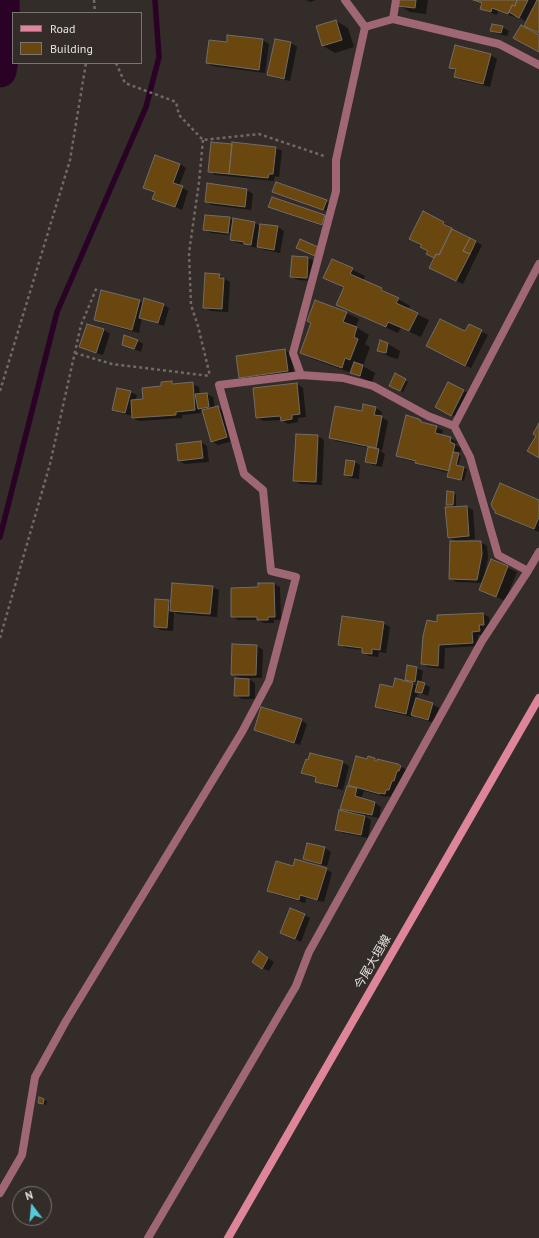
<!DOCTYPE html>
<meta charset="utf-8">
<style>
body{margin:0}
#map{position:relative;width:539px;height:1238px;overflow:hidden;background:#332c29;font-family:"PT Sans",sans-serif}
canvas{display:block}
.legend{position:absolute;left:12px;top:12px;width:130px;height:52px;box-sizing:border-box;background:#332c29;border:1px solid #7b7572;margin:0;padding:5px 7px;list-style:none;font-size:12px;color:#e7e2e0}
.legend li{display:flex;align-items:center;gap:8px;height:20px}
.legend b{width:20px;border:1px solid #7b7572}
.north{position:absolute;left:12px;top:1186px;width:40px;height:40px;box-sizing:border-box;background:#332c29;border:1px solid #7b7572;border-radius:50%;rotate:344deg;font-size:11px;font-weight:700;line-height:16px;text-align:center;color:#e7e2e0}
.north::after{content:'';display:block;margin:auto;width:14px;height:18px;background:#52cbd9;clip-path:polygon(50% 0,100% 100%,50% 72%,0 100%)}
</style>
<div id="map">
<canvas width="539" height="1238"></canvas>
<ul class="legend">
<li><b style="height:5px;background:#df859a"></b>Road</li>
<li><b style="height:11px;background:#6b4710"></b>Building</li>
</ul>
<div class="north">N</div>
</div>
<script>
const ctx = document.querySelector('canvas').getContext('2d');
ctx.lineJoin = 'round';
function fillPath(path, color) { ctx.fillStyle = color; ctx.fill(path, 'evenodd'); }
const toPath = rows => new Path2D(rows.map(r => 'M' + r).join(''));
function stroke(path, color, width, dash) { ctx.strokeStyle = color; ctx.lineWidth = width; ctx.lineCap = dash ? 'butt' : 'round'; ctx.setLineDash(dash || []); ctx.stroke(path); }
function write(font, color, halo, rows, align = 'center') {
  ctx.font = font + ' "PT Sans","Noto Sans JP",sans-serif'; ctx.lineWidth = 3; ctx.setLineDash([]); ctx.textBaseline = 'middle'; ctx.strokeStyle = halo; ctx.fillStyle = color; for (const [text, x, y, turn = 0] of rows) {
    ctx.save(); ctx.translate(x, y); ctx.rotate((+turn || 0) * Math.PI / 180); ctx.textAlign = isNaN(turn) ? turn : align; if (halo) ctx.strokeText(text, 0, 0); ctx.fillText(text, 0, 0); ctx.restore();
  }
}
fillPath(toPath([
 [306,0,316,0,310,2],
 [399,0,428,0,426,14,410,12,398,5],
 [471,0,539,0,539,32,533,9,532,8,525,21,516,15,515,17,498,11,497,15,488,12,482,8,483,4],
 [336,21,348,28,354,47,335,53,323,46,318,27],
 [502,27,509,31,507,36,498,34,491,31],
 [263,40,269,44,265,73,213,66,207,63,228,43],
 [276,40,291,43,297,47,290,81,275,78,269,75],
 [455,46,491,55,497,59,490,87,461,80,455,76,456,71,450,67],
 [276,148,282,151,279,177,275,176,274,181,215,175,209,171],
 [180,164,186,168,179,186,188,191,182,210,153,198,156,193,144,188],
 [208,185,247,190,253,194,251,210,212,205,206,201],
 [274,191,326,201,333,204,330,212,280,195],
 [272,198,325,216,331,220,328,228,276,210,269,206],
 [229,218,234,221,255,223,261,227,278,227,284,231,280,253,264,250,258,246,258,248,252,247,246,244,237,243,231,239,232,234,224,229,223,231,230,235,211,233,204,229],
 [443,223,450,226,449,228,482,245,463,284,437,271,436,258,428,253],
 [308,258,314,261,313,281,298,280,292,277],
 [333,260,365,276,363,280,381,289,410,306,408,310,429,320,421,337,401,328,398,333,349,311,337,304,344,288,325,277],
 [219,275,230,282,228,312,211,311,204,308],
 [140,301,144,304,163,305,169,308,164,326,142,318,139,333,101,323,95,319],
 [347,313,359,319,356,327,369,335,365,344,370,347,363,366,375,373,372,382,364,379,354,374,313,359,301,352],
 [88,325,104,330,110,334,103,355,87,350,80,346],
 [469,325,488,335,471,368,433,350,465,333],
 [137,340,143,344,141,352,123,344],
 [380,342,388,344,400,351,398,359,390,357,378,350],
 [285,350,291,354,294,374,246,381,240,377],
 [395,375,408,382,403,392,390,385],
 [172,382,177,385,193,384,199,387,200,395,207,394,213,397,215,408,218,407,224,411,233,441,218,445,212,441,203,410,201,409,201,413,182,415,182,418,139,421,133,418,133,416,120,413,113,410,130,392,137,395,135,400,144,400],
 [448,383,470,394,458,418,442,410],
 [297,384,303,388,306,417,298,418,298,422,288,424,281,420,264,421,257,418],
 [364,406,376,408,382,412,381,417,388,421,382,451,378,450,385,454,382,467,372,465,366,461,369,448,336,441,330,437,362,413],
 [418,420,443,430,441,436,450,438,457,442,456,445,461,448,459,455,461,456,458,466,467,469,464,481,451,478,449,473,423,466,416,462,403,459,397,455],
 [318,436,324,440,322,485,301,484,294,481],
 [201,442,207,446,209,462,185,464,179,461,177,445],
 [354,462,360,465,359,479,351,478,345,475],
 [453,493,456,494,456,507,467,507,473,510,475,539,456,541,448,537,453,508,447,504],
 [539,501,539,532,502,516],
 [451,542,481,542,487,546,488,558,484,576,485,577,492,560,517,572,505,601,480,589,483,583,456,582,450,578],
 [259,584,274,584,280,587,281,620,274,620,274,623,264,623,258,620,238,620,232,616,259,588],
 [212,587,219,590,217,617,178,614,174,612,173,631,161,630,155,627,169,601,172,603],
 [483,614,489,617,490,628,486,635,478,635,479,646,445,648,444,669,428,667,422,663,438,624,438,616],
 [383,623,390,627,386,653,379,652,378,657,369,656,363,652,363,650,346,648,339,644],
 [257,646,263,650,262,678,247,678,255,683,255,699,242,699,235,695,240,679,232,674],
 [408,666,417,668,423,671,421,683,430,687,428,696,418,692,416,700,432,704,439,708,434,723,418,718,413,715,412,717,382,710,376,706,394,688,412,683,418,687,418,684,412,683,406,679],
 [301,720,307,724,300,745,262,733,255,729],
 [356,757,368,760,375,759,398,765,407,770,406,774,403,774,400,784,398,784,395,793,393,792,391,797,387,796,386,797,364,791,361,799,375,803,381,807,379,818,363,815,371,820,368,838,343,833,336,829,348,813,342,809],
 [342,762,349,766,343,790,323,785,316,781,317,778,308,776,302,773],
 [308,844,325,848,331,852,327,866,311,862,304,858],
 [294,867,326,869,332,873,324,902,306,898,305,903,274,894,268,890],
 [304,915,310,918,301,942,281,932],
 [265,956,274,962,269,971,262,968],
 [40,1099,47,1101,46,1105,39,1102]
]), '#0007');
stroke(toPath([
 [0,537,57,312,146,107,159,57,155,0]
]), '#290226', 5.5);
stroke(toPath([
 [0,71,4,47,3,0]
]), '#290226', 33);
const building = toPath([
 [398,0,416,0,415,8,397,6,398,0],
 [473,0,517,0,515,6,512,5,508,14,492,8,491,12,480,9,482,3,473,0],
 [517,0,528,0,519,18,509,12,512,5,515,6,517,0],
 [537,0,539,0,539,33,524,26,537,0],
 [336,20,342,40,322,46,316,26,336,20],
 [492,24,503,26,501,33,490,31,492,24],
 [521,25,539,35,539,52,513,38,521,25],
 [227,35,263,39,259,70,206,63,209,40,227,42,227,35],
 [275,39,291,42,284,79,267,75,275,39],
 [455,45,491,54,483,84,454,77,456,69,449,68,455,45],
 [211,142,232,144,229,174,208,172,211,142],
 [232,142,276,147,273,174,269,174,268,178,229,174,232,142],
 [155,155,180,164,173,183,183,186,175,207,152,199,155,192,143,188,155,155],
 [276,182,327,200,323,210,272,192,276,182],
 [207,183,247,189,245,207,205,202,207,183],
 [272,197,325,215,322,225,268,207,272,197],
 [423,211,444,222,443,224,452,228,439,255,436,254,434,258,426,254,428,251,420,247,422,245,409,239,423,211],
 [205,215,230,217,228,233,203,230,205,215],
 [233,218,255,222,251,245,244,244,244,242,230,240,233,218],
 [260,224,278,226,274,250,257,247,260,224],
 [452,229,470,238,463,251,470,254,456,281,429,268,436,254,439,255,452,229],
 [470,238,476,241,470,254,463,251,470,238],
 [300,239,318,247,315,256,296,248,300,239],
 [292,256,308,257,307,278,290,277,292,256],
 [332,259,353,268,350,274,382,288,381,290,399,298,396,303,418,313,409,331,388,322,386,327,336,305,344,287,323,278,332,259],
 [205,273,220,274,219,278,224,278,222,309,203,308,205,273],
 [101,290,140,300,132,330,94,320,101,290],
 [144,298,164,304,158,323,139,318,144,298],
 [315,300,347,312,343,322,357,327,354,337,358,339,350,360,345,358,342,368,300,353,311,323,307,321,315,300],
 [440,319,465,331,469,324,482,330,465,366,426,346,440,319],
 [87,324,104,329,96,353,79,347,87,324],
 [124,335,138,340,134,349,122,345,124,335],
 [380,340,388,343,386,353,377,351,380,340],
 [285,349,288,371,239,378,236,356,285,349],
 [354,362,363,365,360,376,350,373,354,362],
 [395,373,406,379,400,391,389,386,395,373],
 [172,381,172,384,193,382,195,410,176,412,176,415,132,418,131,400,143,399,142,388,161,386,161,382,172,381],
 [448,382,464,390,451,416,435,407,448,382],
 [297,383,300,414,292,415,292,419,281,421,280,416,256,418,253,388,297,383],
 [117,388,131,391,125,413,112,410,117,388],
 [207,393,209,407,198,409,195,394,207,393],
 [363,404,376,407,374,415,382,416,376,448,329,438,335,406,362,411,363,404],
 [218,406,227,437,211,442,202,410,218,406],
 [406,415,419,419,419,420,421,420,421,422,437,426,435,433,451,437,450,442,455,444,449,471,415,463,416,461,396,456,406,415],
 [539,423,539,458,527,451,536,436,533,434,539,423],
 [296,434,318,435,316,482,293,481,296,434],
 [201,441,203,458,178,461,176,444,201,441],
 [368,447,379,449,376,464,365,462,368,447],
 [453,452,459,453,456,465,464,467,461,480,447,477,453,452],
 [346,460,355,461,352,476,344,475,346,460],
 [500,483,539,500,539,517,534,529,495,513,495,510,493,509,491,504,500,483],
 [447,491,454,492,453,505,446,505,447,491],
 [467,506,469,536,448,538,445,507,467,506],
 [450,541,481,541,482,554,477,580,449,579,450,541],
 [491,559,508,566,496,597,479,590,491,559],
 [172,583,213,586,210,614,170,611,172,583],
 [258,583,274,583,275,617,268,617,268,620,257,620,257,617,231,617,231,588,258,587,258,583],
 [155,599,169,600,167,628,154,627,155,599],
 [483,613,484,625,479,625,480,631,472,632,473,643,439,645,438,666,421,664,423,636,427,620,437,622,437,615,483,613],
 [342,616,384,622,380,650,372,649,372,654,362,653,362,648,338,645,342,616],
 [232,644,257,645,256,675,231,675,232,644],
 [407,665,417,667,415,682,405,680,407,665],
 [235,678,249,679,249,696,234,696,235,678],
 [395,678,413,683,406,714,375,707,380,684,393,687,395,678],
 [418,681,425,683,422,693,415,692,418,681],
 [416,698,433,703,428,720,411,715,416,698],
 [261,707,302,719,294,743,254,730,261,707],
 [310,753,343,761,337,787,315,782,316,777,301,773,306,759,308,760,310,753],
 [356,756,367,759,368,756,375,758,375,761,377,761,377,759,398,764,401,766,399,771,397,771,394,781,392,781,389,790,386,790,385,794,380,793,380,794,348,785,356,756],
 [347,786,357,788,355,796,375,802,372,815,340,809,347,786],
 [339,810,365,816,361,835,335,830,339,810],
 [307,843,325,847,321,864,303,859,307,843],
 [295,859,327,868,317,900,300,895,299,900,267,891,276,861,293,866,295,859],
 [290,908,305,914,295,939,280,933,290,908],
 [259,951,268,958,262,969,252,962,259,951],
 [39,1097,44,1099,43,1104,38,1103,39,1097]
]);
fillPath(building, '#6b4710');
stroke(building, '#726c66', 1);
stroke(toPath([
 [94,0,95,13],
 [116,63,125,83,176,102,179,115,203,140,259,134,324,156],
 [203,140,199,182,189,253,191,305,198,326,210,376],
 [75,353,112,364,210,376],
 [0,391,70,160,86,63],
 [0,638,50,464,81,325,97,287]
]), '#706967', 2.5, [3, 3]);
stroke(toPath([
 [393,19,396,0],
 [365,27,393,19,499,44,539,65],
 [301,375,293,353,336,191,336,160,365,27,345,0],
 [454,426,539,264],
 [0,1193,22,1155,35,1077,66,1021,242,732,269,681,296,577,271,571,263,490,244,474,219,385,301,375,343,378,373,386,428,416,454,426,470,457,498,555,528,571],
 [148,1238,296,986,309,952,482,641,528,571,539,552]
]), '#9f6773', 8);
stroke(toPath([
 [228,1238,539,698]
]), '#df859a', 8);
write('12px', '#e7e2e0', '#332c29', [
 ["今尾大垣線",373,962,-60]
]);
</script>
